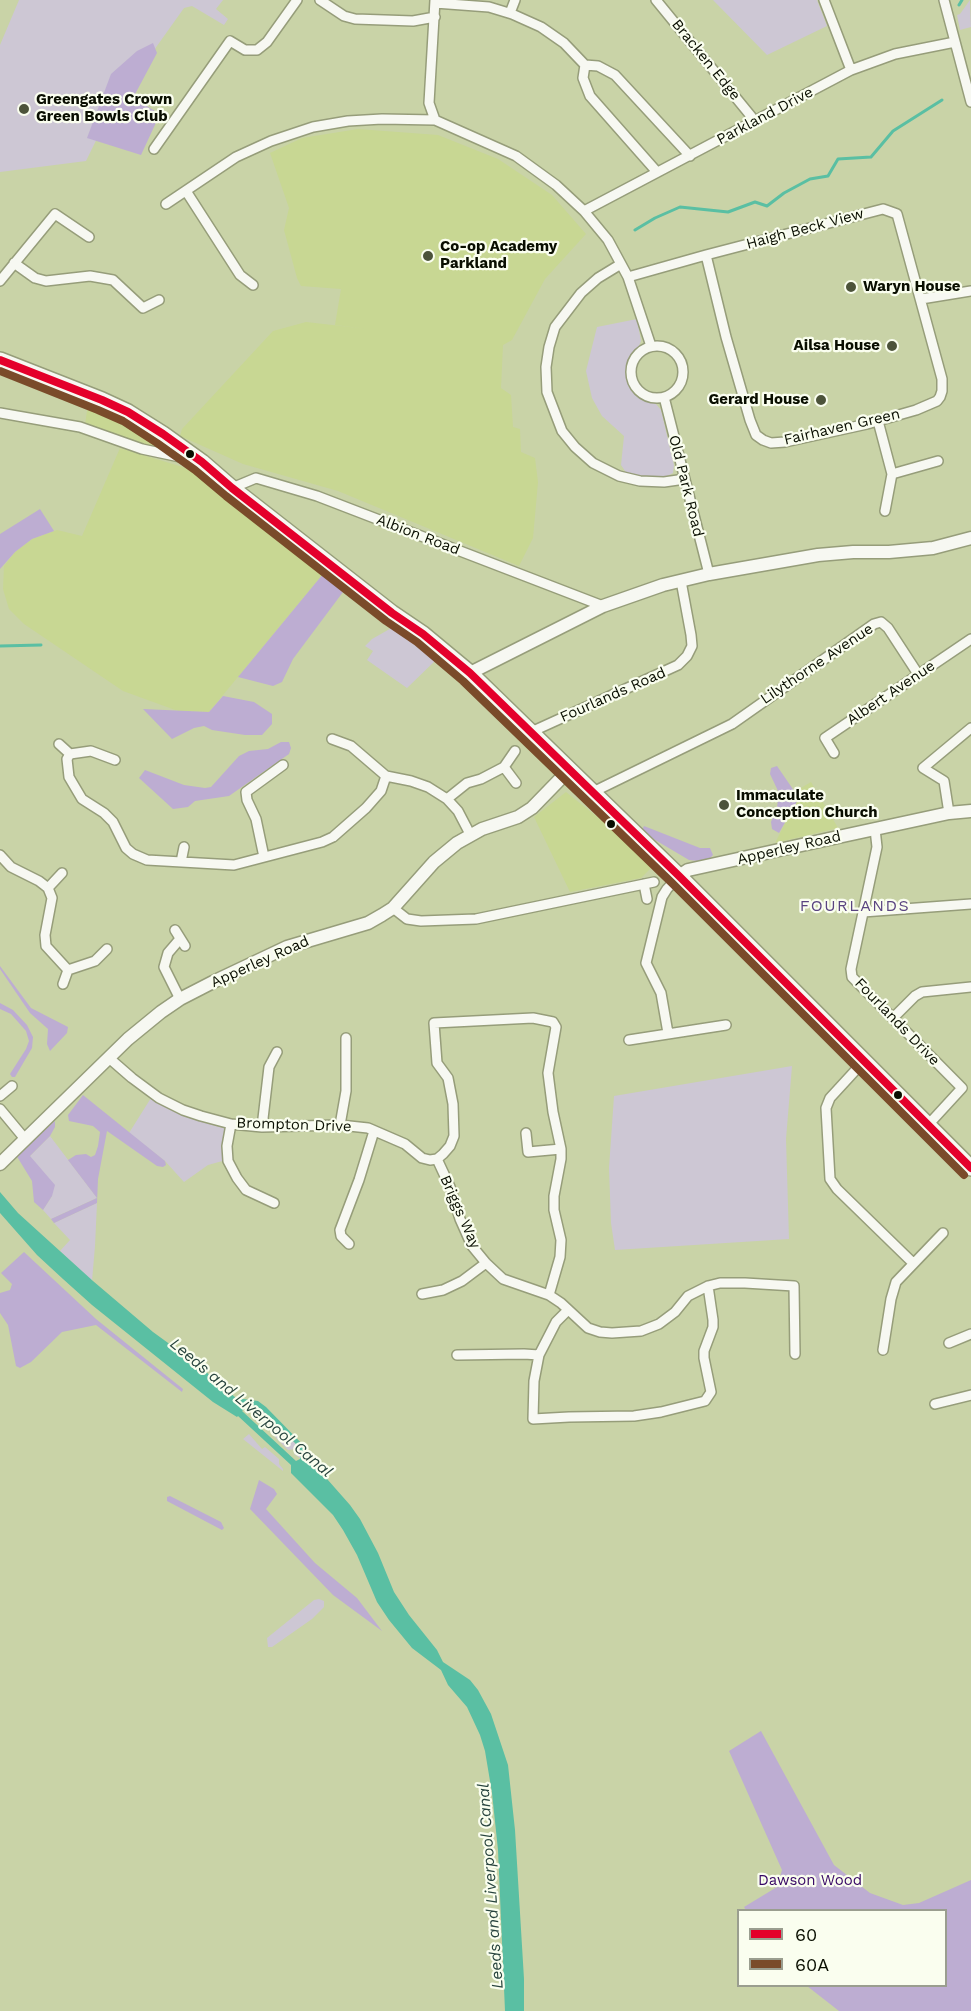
<!DOCTYPE html>
<style>
body{margin:0}
#map{position:relative;width:971px;height:2011px;overflow:hidden;background:#c9d3a7;font-family:"Work Sans",sans-serif}
canvas{display:block}
.legend{position:absolute;left:737px;top:1909px;width:210px;height:78px;box-sizing:border-box;background:#fafeef;border:2px solid #9a9e8f;margin:0;padding:8px 10px;list-style:none;font-size:18px;color:#090e00}
.legend li{display:flex;align-items:center;gap:12px;height:30px}
.legend b{width:30px;border:2px solid #9a9e8f}
</style>
<div id="map">
<canvas width="971" height="2011"></canvas>
<ul class="legend">
<li><b style="height:8px;background:#e4002b"></b>60</li>
<li><b style="height:8px;background:#7a4b2a"></b>60A</li>
</ul>
</div>
<script>
const ctx = document.querySelector('canvas').getContext('2d');
ctx.lineJoin = 'round';
function fillPath(path, color) { ctx.fillStyle = color; ctx.fill(path, 'evenodd'); }
const toPath = rows => new Path2D(rows.map(r => 'M' + r).join(''));
function stroke(path, color, width, dash) { ctx.strokeStyle = color; ctx.lineWidth = width; ctx.lineCap = dash ? 'butt' : 'round'; ctx.setLineDash(dash || []); ctx.stroke(path); }
function write(font, color, halo, rows, align = 'center') {
  ctx.font = font + ' "Work Sans",sans-serif'; ctx.lineWidth = 4.5; ctx.setLineDash([]); ctx.textBaseline = 'middle'; ctx.strokeStyle = halo; ctx.fillStyle = color; for (const [text, x, y, turn = 0] of rows) {
    ctx.save(); ctx.translate(x, y); ctx.rotate((+turn || 0) * Math.PI / 180); ctx.textAlign = isNaN(turn) ? turn : align; if (halo) ctx.strokeText(text, 0, 0); ctx.fillText(text, 0, 0); ctx.restore();
  }
}
fillPath(toPath([
 [358,129,438,135,498,159,552,195,586,234,545,279,512,340,503,345,501,388,511,395,513,427,520,429,521,452,535,458,538,482,533,538,519,566,338,491,243,464,180,436,182,429,273,331,306,322,368,329,335,325,341,289,301,286,297,278,284,230,289,208,270,153,302,138],
 [88,404,134,428,162,447,150,446,85,425],
 [120,448,199,472,323,574,209,712,178,711,123,691,24,624,9,609,3,589,4,566,15,552,32,539,57,530,82,536],
 [811,782,838,828,775,843,798,798,794,792],
 [566,792,630,843,653,866,641,878,570,892,534,817]
]), '#c8d793');
fillPath(toPath([
 [19,0,223,0,216,9,228,19,224,25,192,6,184,8,110,112,86,161,0,172,0,45],
 [713,0,817,0,827,26,767,55],
 [970,0,971,27,960,30,957,15,960,14],
 [637,319,641,341,626,376,636,396,656,404,661,410,674,465,673,473,665,477,650,478,627,474,621,465,624,436,602,416,592,398,586,371,597,327],
 [395,626,437,659,407,688,367,660,373,651,365,646,372,639],
 [792,1066,786,1139,789,1239,615,1250,611,1223,609,1168,614,1096],
 [151,1098,183,1116,226,1129,226,1160,208,1165,184,1182,165,1161,129,1133],
 [50,1136,97,1198,51,1219,43,1210,52,1196,30,1156],
 [97,1203,95,1246,92,1281,60,1251,70,1240,54,1223],
 [251,1405,261,1409,300,1448,300,1458,294,1454,296,1449,288,1450,277,1439,272,1433,274,1429,267,1427,250,1412,249,1406],
 [249,1434,262,1449,265,1447,279,1459,279,1464,283,1469,283,1471,243,1439],
 [319,1599,324,1601,324,1607,312,1619,272,1647,268,1647,267,1638,314,1600]
]), '#cdc7d4');
fillPath(toPath([
 [153,43,157,53,133,98,160,114,141,155,87,138,111,74,137,51],
 [40,509,54,531,32,539,15,552,0,569,0,534],
 [323,574,343,592,293,659,282,682,273,686,238,677],
 [223,696,254,702,272,714,272,724,262,735,245,735,212,730,204,726,194,728,172,739,143,709,209,712],
 [281,742,289,742,291,748,289,754,229,796,195,801,188,807,173,809,139,778,145,770,184,785,205,788,211,787,239,756,249,751,268,749],
 [777,766,799,798,779,833,772,829,771,822,777,807,779,793,770,774,771,768],
 [644,826,700,848,710,848,713,855,710,858,698,861,689,860,645,834,642,830],
 [0,966,31,1008,68,1027,67,1033,50,1051,47,1044,48,1029,30,1013,0,969],
 [0,1003,13,1010,27,1025,33,1037,32,1048,15,1077,12,1077,10,1074,26,1049,29,1041,26,1031,11,1014,0,1009],
 [83,1095,165,1161,166,1165,163,1167,157,1166,107,1131,98,1179,97,1203,54,1223,51,1219,97,1198,68,1160,76,1155,86,1154,91,1157,95,1155,98,1146,100,1132,93,1126,69,1121,68,1115],
 [55,1121,55,1127,50,1136,30,1156,55,1185,52,1196,43,1210,34,1202,32,1181,16,1155],
 [24,1252,96,1319,183,1389,182,1392,96,1325,62,1332,31,1362,20,1368,16,1366,8,1325,0,1313,0,1293,10,1290,12,1284,1,1273],
 [259,1480,274,1489,277,1494,266,1509,315,1563,357,1598,382,1631,333,1595,250,1509],
 [170,1496,221,1522,224,1528,222,1530,167,1501,167,1497],
 [761,1731,834,1865,870,1893,903,1905,919,1903,971,1880,971,2011,839,2011,807,1986,946,1986,946,1910,746,1910,744,1907,777,1887,782,1870,729,1751]
]), '#bdadd2');
fillPath(toPath([
 [0,1192,18,1213,93,1281,153,1332,197,1364,236,1398,258,1401,266,1407,309,1451,316,1460,320,1471,350,1505,360,1519,378,1553,394,1592,409,1615,437,1650,443,1662,470,1680,478,1690,491,1714,508,1765,515,1830,524,1979,524,2011,505,2011,498,1850,492,1793,485,1751,480,1735,467,1707,448,1685,441,1670,412,1648,389,1620,377,1602,357,1555,343,1530,333,1515,291,1473,291,1465,238,1416,237,1417,213,1402,92,1305,63,1279,37,1255,0,1213],
 [241,1403,249,1404,261,1409,300,1448,300,1459,296,1461,242,1411,244,1409]
]), '#5abfa3');
stroke(toPath([
 [959,5,962,0],
 [635,230,655,218,680,207,728,212,755,202,767,206,784,193,810,179,828,176,838,159,871,157,893,131,942,100],
 [0,646,41,645]
]), '#5abfa3', 3);
const minor = toPath([
 [320,0,344,16,355,19,413,21,435,17],
 [656,0,755,121],
 [824,0,851,70],
 [944,0,971,102],
 [435,3,489,7,512,14,541,27,564,43,585,65],
 [510,13,515,0],
 [435,120,429,103,435,0],
 [154,149,230,41,245,50,257,50,267,42,297,0],
 [657,172,590,96,583,78,585,65,598,66,615,75,690,156],
 [186,191,240,275,253,285],
 [166,204,236,157,271,141,313,127,348,121,382,119,435,120,516,156,556,185,584,211,608,240,628,277,651,346],
 [584,211,851,70,895,54,955,42],
 [14,263,35,278,46,281,90,276,113,280,143,308,159,300],
 [621,264,598,278,581,293,555,327,549,347,546,367,547,392,562,431,575,447,593,463,619,476,640,481,664,482,685,479],
 [628,277,706,255,883,209,897,214,942,379,942,391,940,397,937,401,916,410,867,424,785,442,771,443,763,440,756,435,750,420,726,337,706,255],
 [0,281,55,214,89,237],
 [921,299,971,291],
 '631 372a26 26 0 1 1 52 0a26 26 0 1 1-52 0Z',
 [664,397,709,574],
 [0,413,80,427,142,449,194,460],
 [878,421,892,474,885,511],
 [892,474,938,461],
 [232,488,256,478,317,496,603,606],
 [531,732,678,665,687,656,692,646,691,635,681,581],
 [332,739,351,746,386,776,411,781,428,787,447,799,458,811,470,834],
 [59,744,70,754],
 [834,753,825,738,971,639],
 [115,760,91,751,70,754,67,759,69,777,82,799,104,813,113,822,126,848,133,854,147,860,234,865,322,842,333,837,366,808,381,791,386,776],
 [504,767,516,783],
 [593,792,732,724,874,624,881,622,888,628,918,674],
 [447,799,467,783,481,779,504,767,515,751],
 [949,813,944,781,923,768,971,728],
 [875,829,877,847,851,969,852,977,962,1088,928,1125],
 [0,855,11,867,39,881,48,888,52,898,45,935,46,946,68,970,95,961,107,949],
 [264,857,256,819,247,800,246,792,283,765],
 [181,862,184,847],
 [644,884,647,899],
 [48,888,62,873],
 [393,908,407,919,421,921,476,919,654,882],
 [863,912,971,904],
 [175,930,185,946],
 [63,984,68,970],
 [180,999,164,967,168,953,180,939],
 [893,1018,915,996,922,992,971,987],
 [668,1033,661,993,646,963,662,897,667,889,679,876],
 [629,1040,726,1025],
 [109,1058,132,1078,159,1098,183,1110,201,1116,231,1124,262,1127,340,1125,368,1128,405,1144,422,1158,430,1160,437,1159,443,1154,450,1146,454,1136,453,1104,448,1078,437,1063,434,1023,533,1018,553,1022,556,1027,548,1073,553,1112,561,1149,528,1152,526,1133],
 [864,1061,830,1098,826,1108,830,1179,837,1189,913,1263],
 [0,1096,12,1086],
 [0,1109,25,1139],
 [231,1124,227,1146,228,1161,237,1178,246,1190,274,1203],
 [340,1125,346,1091,346,1038],
 [262,1127,269,1067,277,1052],
 [437,1159,450,1187,460,1219,472,1246,486,1263,503,1279,549,1295,561,1303,588,1328,600,1332,612,1333,641,1331,659,1324,675,1312,688,1296,708,1286,720,1283,745,1283,794,1286,795,1354],
 [349,1244,341,1236,340,1230,359,1180,374,1131],
 [422,1294,443,1290,462,1281,486,1263],
 [549,1295,560,1257,561,1240,554,1210,554,1196,561,1159,561,1149],
 [568,1310,556,1322,539,1355,534,1381,533,1419,569,1417,634,1416,661,1412,705,1401,711,1392,704,1358,704,1351,713,1327,713,1320,708,1286],
 [949,1343,971,1334],
 [883,1350,891,1299,896,1282,943,1233],
 [457,1355,524,1354,539,1355],
 [935,1404,971,1395]
]);
const tertiary = toPath([
 [470,673,603,606,663,585,709,574,818,555,853,552,889,552,933,548,971,538],
 [679,876,688,870,838,837,949,813,971,811],
 [0,1164,128,1039,161,1012,180,999,213,982,287,947,368,923,382,915,393,908,434,862,457,843,482,829,518,817,532,808,569,770]
]);
const primary = toPath([
 [0,360,102,400,128,412,163,434,202,462,232,488,392,613,423,634,470,673,679,876,971,1168]
]);
stroke(minor, '#969d7a', 12);
stroke(tertiary, '#969d7a', 15);
stroke(primary, '#969d7a', 18);
stroke(minor, '#f7f8f2', 9);
stroke(tertiary, '#f7f8f2', 12);
stroke(primary, '#f7f8f2', 15);
stroke(toPath([
 [0,360,102,400,128,412,163,434,202,462,232,488,392,613,423,634,470,673,679,876,971,1168]
]), '#e4002b', 8);
stroke(toPath([
 [0,371,98,410,123,421,157,443,195,470,226,496,386,621,417,642,463,681,672,883,964,1175]
]), '#7a4b2a', 8);
for (const [x, y, r, color] of [
 [24,109,6,"#4c533a"],
 [428,256,6,"#4c533a"],
 [851,287,6,"#4c533a"],
 [892,346,6,"#4c533a"],
 [821,400,6,"#4c533a"],
 [190,454,5,"#090e00"],
 [724,805,6,"#4c533a"],
 [611,824,5,"#090e00"],
 [898,1095,5,"#090e00"]
]) { const dot = new Path2D(); dot.arc(x, y, r, 0, 2 * Math.PI); ctx.fillStyle = color; ctx.fill(dot); stroke(dot, '#fafeef', 2); }
write('15px', '#090e00', '#fafeef', [
 ["Bracken Edge",706,60,51],
 ["Parkland Drive",765,116,-28],
 ["Haigh Beck View",805,229,-15],
 ["Fairhaven Green",842,427,-13],
 ["Old Park Road",686,486,76],
 ["Albion Road",418,535,21],
 ["Lilythorne Avenue",817,664,-34],
 ["Albert Avenue",891,693,-34],
 ["Fourlands Road",613,695,-24],
 ["Apperley Road",789,848,-13],
 ["Apperley Road",260,962,-24],
 ["Fourlands Drive",897,1022,46],
 ["Brompton Drive",294,1125,2],
 ["Briggs Way",460,1212,66]
]);
write('bold 15px', '#090e00', '#fafeef', [
 ["Greengates Crown",36,100],
 ["Green Bowls Club",36,117],
 ["Co-op Academy",440,247],
 ["Parkland",440,264],
 ["Waryn House",863,287],
 ["Ailsa House",880,346,"right"],
 ["Gerard House",809,400,"right"],
 ["Immaculate",736,796],
 ["Conception Church",736,813]
], 'left');
write('15px', '#360664', '#fafeef', [
 ["Dawson Wood",810,1881]
]);
ctx.letterSpacing = '1.5px';
write('16px', '#5a4481', '#fafeef', [
 ["FOURLANDS",855,906]
]);
ctx.letterSpacing = '0px';
write('italic 16px', '#28443e', '#fafeef', [
 ["Leeds and Liverpool Canal",251,1408,40],
 ["Leeds and Liverpool Canal",491,1886,-94]
]);
</script>
